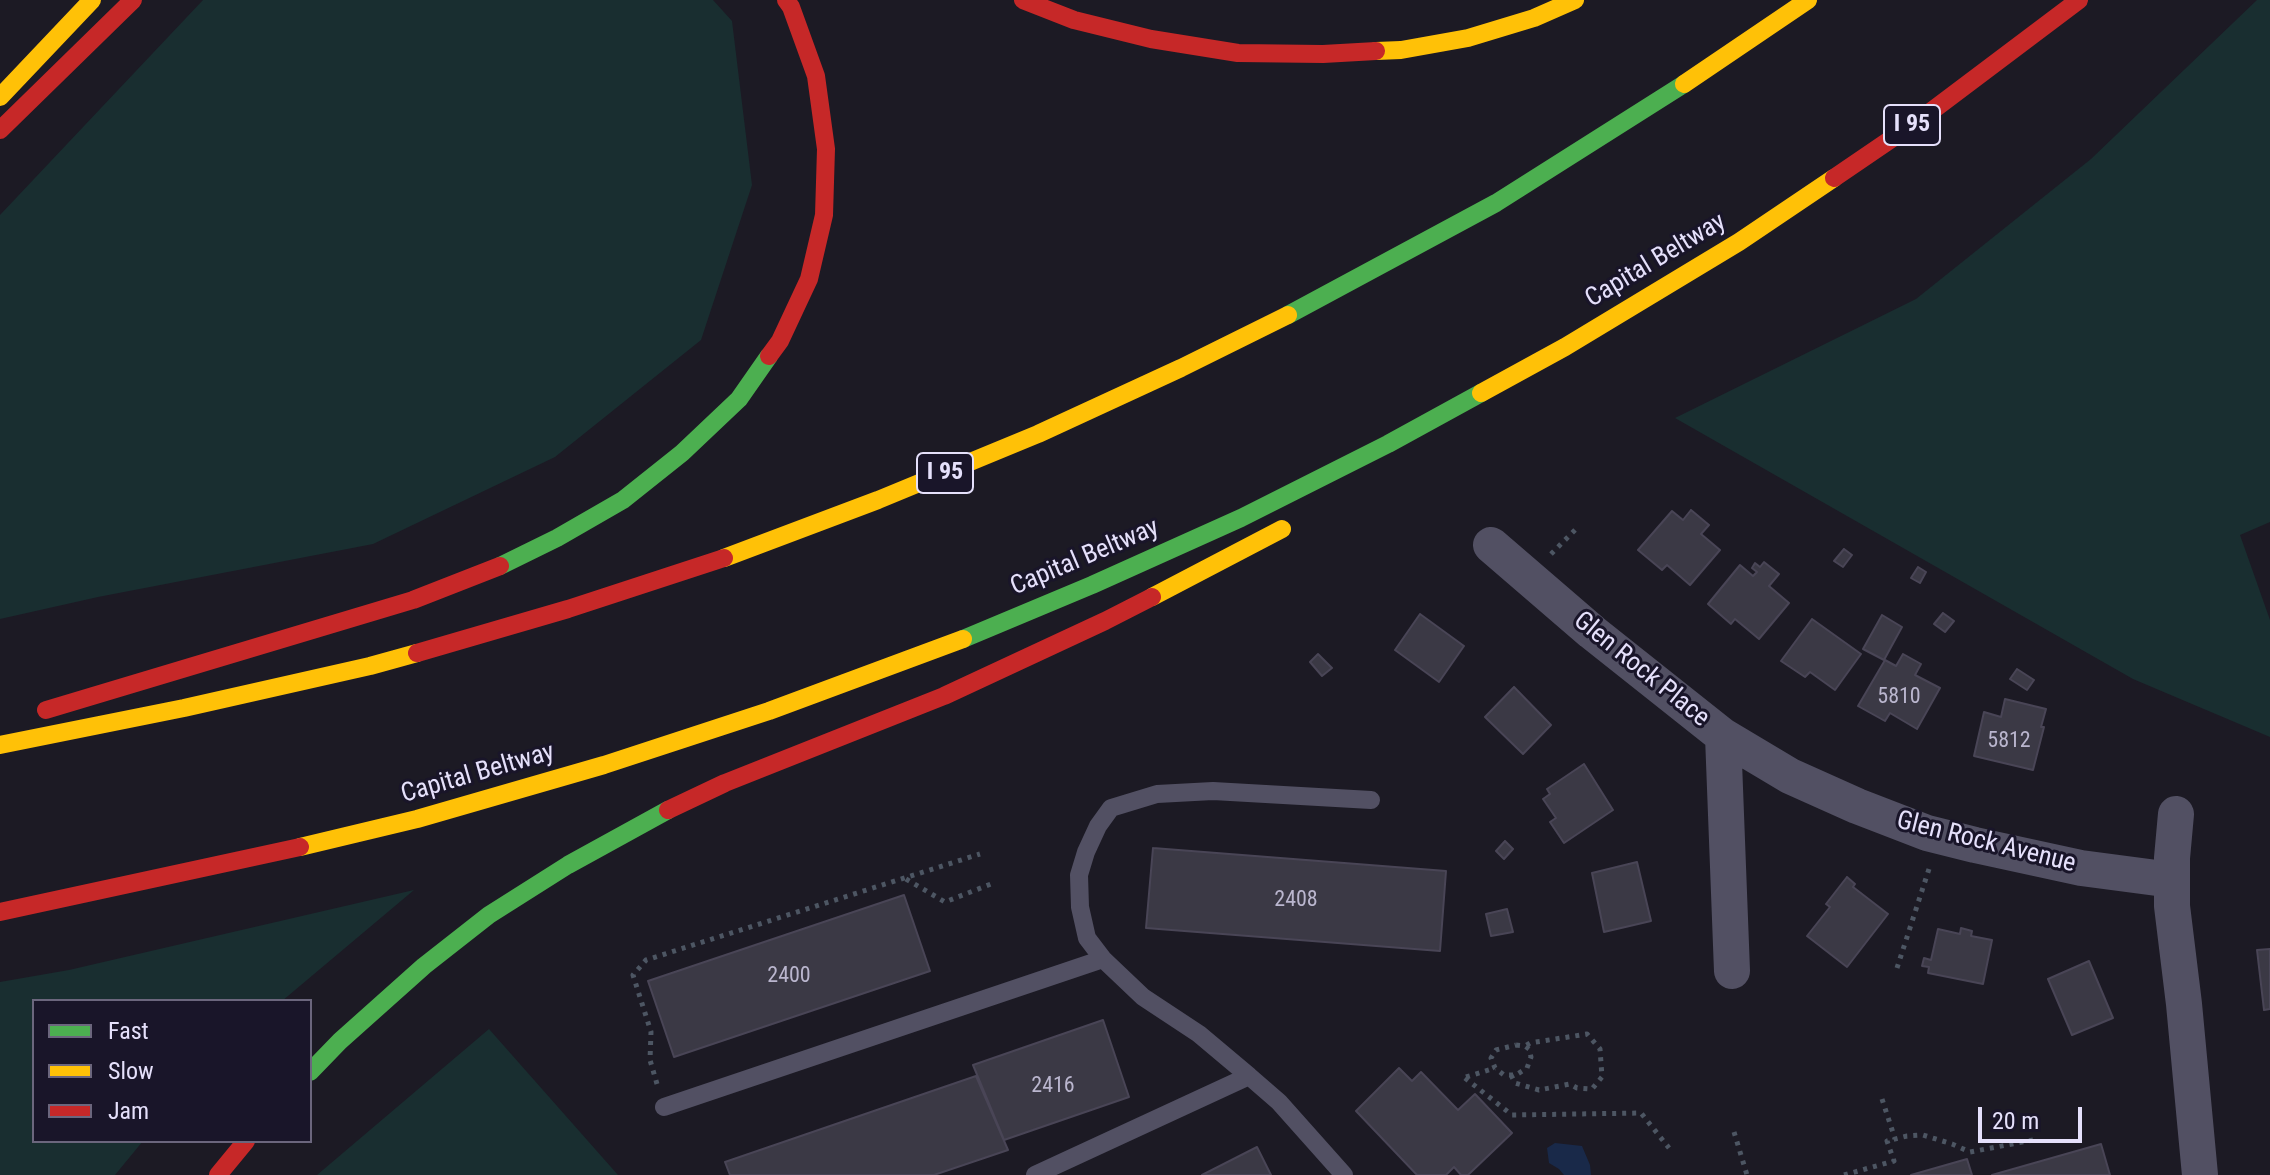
<!DOCTYPE html>
<style>
body{margin:0}
#map{position:relative;width:2270px;height:1175px;overflow:hidden;background:#1c1a24;font-family:"Roboto Condensed",sans-serif}
canvas{display:block}
.legend{position:absolute;left:32px;top:999px;width:280px;height:144px;box-sizing:border-box;background:#191529;border:2px solid #6b667d;margin:0;padding:10px 14px;list-style:none;font-size:24px;color:#e5e0fb}
.legend li{display:flex;align-items:center;gap:16px;height:40px}
.legend b{width:40px;border:2px solid #6b667d}
.scale{position:absolute;left:1978px;top:1107px;width:104px;height:36px;box-sizing:border-box;border:4px solid #e5e0fb;border-top:0;padding-left:10px;font-size:24px;line-height:28px;white-space:nowrap;color:#e5e0fb;-webkit-text-stroke:6px #191529;paint-order:stroke}
</style>
<div id="map">
<canvas width="2270" height="1175"></canvas>
<ul class="legend">
<li><b style="height:10px;background:#4caf50"></b>Fast</li>
<li><b style="height:10px;background:#ffc107"></b>Slow</li>
<li><b style="height:10px;background:#c62828"></b>Jam</li>
</ul>
<div class="scale">20 m</div>
</div>
<script>
const ctx = document.querySelector('canvas').getContext('2d');
ctx.lineJoin = 'round';
function fillPath(path, color) { ctx.fillStyle = color; ctx.fill(path, 'evenodd'); }
const toPath = rows => new Path2D(rows.map(r => 'M' + r).join(''));
function stroke(path, color, width, dash) { ctx.strokeStyle = color; ctx.lineWidth = width; ctx.lineCap = dash ? 'butt' : 'round'; ctx.setLineDash(dash || []); ctx.stroke(path); }
function write(font, color, halo, rows, align = 'center') {
  ctx.font = font + ' "Roboto Condensed",sans-serif'; ctx.lineWidth = 6; ctx.setLineDash([]); ctx.textBaseline = 'middle'; ctx.strokeStyle = halo; ctx.fillStyle = color; for (const [text, x, y, turn = 0] of rows) {
    ctx.save(); ctx.translate(x, y); ctx.rotate((+turn || 0) * Math.PI / 180); ctx.textAlign = isNaN(turn) ? turn : align; if (halo) ctx.strokeText(text, 0, 0); ctx.fillText(text, 0, 0); ctx.restore();
  }
}
fillPath(toPath([
 [203,0,713,0,732,21,752,185,701,340,555,457,373,544,98,597,0,619,0,215],
 [2257,0,2270,0,2270,522,2240,535,2270,620,2270,737,2133,679,1675,418,1916,299,2091,159],
 [414,890,282,1001,34,1001,34,1141,143,1141,115,1175,0,1175,0,982,69,970],
 [489,1029,618,1175,317,1175]
]), '#192e30');
fillPath(toPath([
 [1555,1143,1582,1146,1590,1165,1591,1175,1564,1175,1559,1169,1549,1163,1547,1148]
]), '#192949');
const building = toPath([
 [1691,510,1709,525,1701,534,1720,550,1690,585,1667,565,1662,570,1638,550,1672,511,1683,520,1691,510],
 [1844,549,1852,555,1843,567,1834,561,1844,549],
 [1764,562,1779,574,1769,586,1789,603,1759,639,1735,619,1731,624,1708,604,1740,565,1753,576,1757,572,1752,568,1755,563,1760,567,1764,562],
 [1918,567,1926,572,1920,583,1911,578,1918,567],
 [1943,613,1954,621,1945,632,1934,624,1943,613],
 [1420,614,1464,646,1439,682,1395,650,1420,614],
 [1882,615,1902,627,1884,660,1863,649,1882,615],
 [1812,619,1861,654,1835,690,1810,672,1805,677,1781,661,1812,619],
 [1318,654,1332,668,1322,676,1310,662,1318,654],
 [1903,654,1921,664,1915,675,1940,688,1917,729,1890,713,1885,721,1858,706,1885,660,1896,666,1903,654],
 [2017,669,2034,680,2027,690,2010,679,2017,669],
 [1514,687,1551,725,1523,754,1485,717,1514,687],
 [2005,699,2046,709,2041,727,2044,727,2033,770,1974,756,1984,712,2001,717,2005,699],
 [1584,764,1613,810,1564,843,1550,822,1556,818,1543,799,1550,794,1547,789,1584,764],
 [1505,841,1513,849,1504,859,1496,851,1505,841],
 [1153,848,1446,871,1440,951,1146,928,1153,848],
 [1637,862,1651,921,1604,932,1592,873,1637,862],
 [1847,877,1855,884,1853,887,1888,914,1847,967,1807,936,1830,907,1826,904,1847,877],
 [904,895,930,971,674,1057,648,981,904,895],
 [1507,909,1513,932,1491,936,1486,914,1507,909],
 [1961,928,1972,931,1971,936,1992,940,1983,984,1928,973,1929,967,1922,966,1924,958,1931,960,1938,929,1960,934,1961,928],
 [2270,949,2270,1009,2264,1010,2257,950,2270,949],
 [2089,961,2113,1018,2072,1035,2048,979,2089,961],
 [1103,1020,1129,1097,1004,1140,973,1065,1103,1020],
 [1399,1068,1412,1081,1421,1072,1458,1110,1475,1094,1512,1133,1468,1175,1461,1175,1454,1167,1446,1175,1417,1175,1356,1111,1399,1068],
 [976,1076,1008,1150,934,1175,730,1175,725,1162,976,1076],
 [2101,1144,2110,1175,1992,1175,2101,1144],
 [1257,1147,1271,1175,1202,1175,1257,1147],
 [1967,1159,1972,1175,1911,1175,1967,1159]
]);
fillPath(building, '#3b3945');
stroke(building, '#494556', 2);
stroke(toPath([
 [1551,554,1576,529],
 [906,879,945,902,991,884],
 [1897,968,1929,869],
 [1516,1045,1525,1046,1529,1049,1531,1057,1527,1068,1516,1075,1504,1075,1495,1068,1491,1058,1496,1050,1516,1045],
 [1511,1075,1515,1083,1539,1090,1570,1084,1577,1088,1592,1089,1602,1077,1600,1049,1587,1034,1530,1043,1525,1046],
 [1466,1077,1495,1068],
 [1465,1078,1512,1115,1641,1113,1669,1148],
 [657,1084,650,1060,651,1032,633,975,646,960,980,854],
 [1882,1099,1895,1139],
 [1734,1132,1747,1175],
 [1844,1175,1894,1161,1887,1141,1907,1136,1923,1135,1952,1144,1970,1152,2033,1140]
]), '#4d5663', 5, [4, 6]);
stroke(toPath([
 [1249,1076,1199,1034,1143,997,1103,959,1087,938,1080,907,1079,875,1086,852,1098,826,1111,808,1157,794,1213,791,1371,800],
 [664,1107,1103,959],
 [1035,1175,1249,1076,1279,1102,1344,1175]
]), '#525063', 18);
stroke(toPath([
 [1491,545,1592,632,1723,736,1790,776,1857,806,1927,833,1975,845,2081,868,2172,880],
 [1723,736,1732,971],
 [2176,814,2172,858,2172,906,2184,1004,2200,1175]
]), '#525063', 36);
stroke(toPath([
 [1288,315,1496,203,1684,84],
 [500,566,557,538,623,500,682,453,739,399,769,356],
 [963,639,1092,585,1241,518,1388,444,1481,393],
 [310,1072,340,1041,424,966,489,915,568,865,668,810]
]), '#4caf50', 18);
stroke(toPath([
 [1376,51,1401,50,1468,38,1534,18,1575,0],
 [1684,84,1808,0],
 [0,97,92,0],
 [1481,393,1565,347,1739,242,1834,178],
 [724,558,878,500,1038,434,1181,368,1288,315],
 [1152,597,1282,529],
 [0,745,184,708,370,666,417,653],
 [300,847,417,819,604,765,769,711,963,639]
]), '#ffc107', 18);
stroke(toPath([
 [1023,0,1074,20,1151,39,1238,53,1323,54,1376,51],
 [0,130,133,0],
 [1834,178,1925,116,2079,0],
 [769,356,780,341,809,279,824,215,826,149,816,76,791,7,786,0],
 [417,653,568,609,724,558],
 [46,710,413,600,500,566],
 [668,810,725,783,944,696,1105,621,1152,597],
 [0,912,300,847],
 [218,1175,246,1141]
]), '#c62828', 18);
write('22px', '#bab6ce', null, [
 ["5810",1899,697],
 ["5812",2009,741],
 ["2408",1296,900],
 ["2400",789,976],
 ["2416",1053,1086]
]);
for (const [x, y, w] of [
 [1912,125,56],
 [945,473,56]
]) { const box = new Path2D(); box.roundRect(x - w / 2, y - 20, w, 40, 6); ctx.fillStyle = '#191529'; ctx.fill(box); stroke(box, '#e5e0fb', 2); }
write('bold 24px', '#e5e0fb', null, [
 ["I 95",1912,125],
 ["I 95",945,473]
]);
write('26px', '#e5e0fb', '#191529', [
 ["Capital Beltway",1656,261,-31],
 ["Capital Beltway",1085,558,-23],
 ["Glen Rock Place",1641,670,39],
 ["Capital Beltway",478,774,-16],
 ["Glen Rock Avenue",1986,843,14]
]);
</script>
